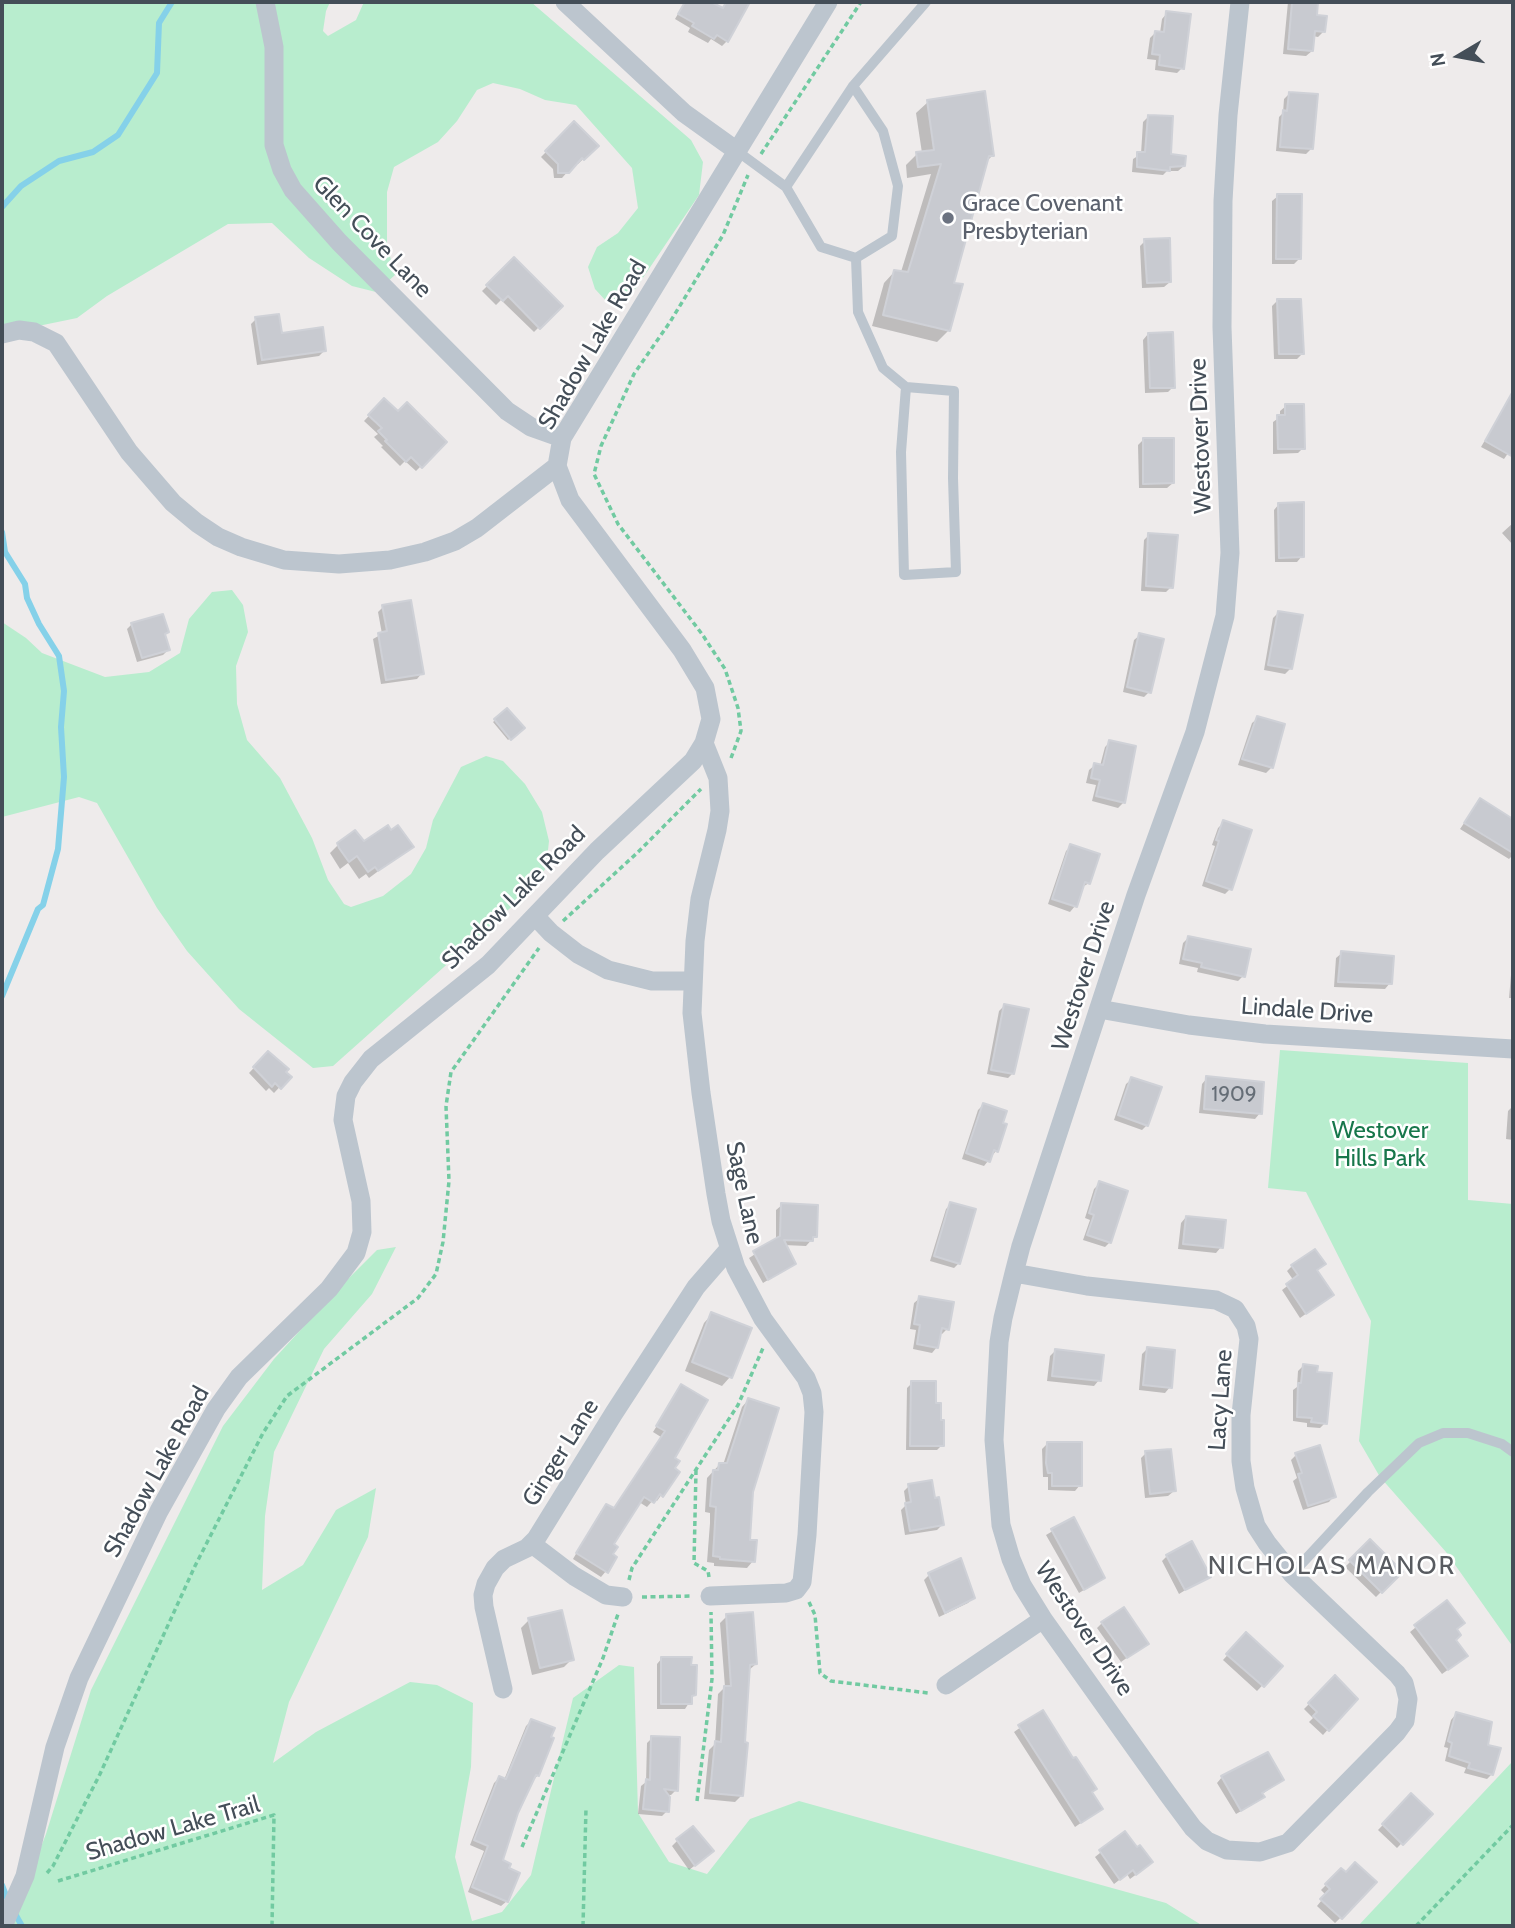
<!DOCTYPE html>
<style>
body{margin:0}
#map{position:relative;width:1515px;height:1928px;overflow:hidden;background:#eeebeb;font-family:Cabin,sans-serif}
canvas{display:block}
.frame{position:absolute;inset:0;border:4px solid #444e58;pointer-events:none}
.north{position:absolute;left:1424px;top:21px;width:70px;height:70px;-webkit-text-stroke:5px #fff;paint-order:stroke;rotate:260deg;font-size:19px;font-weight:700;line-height:28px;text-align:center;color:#444e58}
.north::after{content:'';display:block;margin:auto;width:24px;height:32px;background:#444e58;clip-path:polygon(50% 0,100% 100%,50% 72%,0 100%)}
</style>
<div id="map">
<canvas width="1515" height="1928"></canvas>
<div class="frame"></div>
<div class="north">N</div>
</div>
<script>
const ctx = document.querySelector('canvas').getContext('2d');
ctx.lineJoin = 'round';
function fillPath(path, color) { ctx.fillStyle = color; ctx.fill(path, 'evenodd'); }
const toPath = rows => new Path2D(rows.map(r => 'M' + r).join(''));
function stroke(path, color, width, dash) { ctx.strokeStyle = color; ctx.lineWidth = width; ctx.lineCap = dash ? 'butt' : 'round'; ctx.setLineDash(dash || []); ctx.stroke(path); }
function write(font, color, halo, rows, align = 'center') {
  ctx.font = font + ' Cabin,sans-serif'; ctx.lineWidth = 5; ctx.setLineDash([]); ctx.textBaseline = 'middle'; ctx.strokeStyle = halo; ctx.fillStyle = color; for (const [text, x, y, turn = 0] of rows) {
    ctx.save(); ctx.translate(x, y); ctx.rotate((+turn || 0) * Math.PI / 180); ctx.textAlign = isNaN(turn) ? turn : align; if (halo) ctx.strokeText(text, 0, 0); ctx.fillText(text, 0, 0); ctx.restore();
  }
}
fillPath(toPath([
 [2,2,330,2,326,11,323,31,328,36,356,20,364,2,531,2,691,140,703,162,699,195,636,288,621,301,607,302,595,289,588,267,597,247,618,233,638,208,632,168,576,105,545,100,520,89,493,83,477,90,457,121,438,142,394,167,387,192,387,245,395,275,376,292,352,286,309,258,272,223,228,224,107,296,77,318,43,325,2,327],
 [232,590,243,605,248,632,236,666,237,704,247,740,280,778,312,838,328,880,344,904,351,907,383,896,411,874,426,848,433,820,461,767,486,756,503,761,525,784,542,812,549,841,546,868,527,893,333,1066,313,1068,239,1009,187,951,157,908,97,803,79,797,2,817,2,622,26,638,42,653,105,677,149,672,180,653,189,619,212,592],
 [1280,1050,1468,1063,1468,1200,1513,1204,1513,1647,1446,1552,1380,1477,1359,1441,1371,1321,1306,1192,1268,1188],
 [396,1247,372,1294,324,1349,274,1452,265,1516,262,1590,303,1565,336,1510,376,1488,368,1537,289,1702,273,1763,316,1732,410,1682,437,1685,473,1703,471,1767,455,1857,472,1921,502,1912,531,1875,573,1698,619,1665,634,1667,638,1813,669,1862,707,1874,750,1819,799,1801,1166,1903,1203,1926,10,1926,46,1834,91,1690,223,1426,274,1359,339,1288,377,1250],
 [1513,1760,1513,1926,1358,1926,1512,1762]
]), '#b8edce');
fillPath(toPath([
 [685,2,708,2,722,10,728,2,736,2,745,7,727,41,722,46,711,39,708,43,688,32,690,28,675,19],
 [1288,2,1316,2,1315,17,1324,31,1318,37,1313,36,1312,51,1306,56,1283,54],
 [1167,13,1182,68,1177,73,1155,70,1156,60,1147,59,1150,38,1155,33,1160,33,1162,19],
 [1289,94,1312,148,1306,154,1276,151,1279,117,1283,113,1284,99],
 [928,102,993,155,986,162,952,284,961,285,948,331,937,342,872,326,884,283,895,271,901,272,931,174,907,178,906,165,917,154,922,153,916,113],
 [1148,117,1169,156,1184,166,1178,171,1167,171,1163,175,1132,172,1133,159,1141,154,1143,122],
 [574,124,597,146,578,164,576,162,562,178,554,178,553,169,541,157],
 [1278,196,1299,259,1294,264,1272,264,1272,201],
 [1145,241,1170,282,1164,287,1142,288,1140,246],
 [514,260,560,306,534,332,501,300,496,305,482,291],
 [1277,301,1302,354,1297,359,1274,359,1272,306],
 [256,319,280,335,324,351,319,356,257,365,251,324],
 [1148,334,1173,387,1168,392,1145,393,1143,340],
 [1513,393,1513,446,1504,459,1481,447],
 [384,400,398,414,445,442,416,471,405,461,400,466,381,447,383,446,374,437,378,434,364,421],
 [1286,406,1303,448,1298,453,1273,454,1273,422,1280,417,1280,411],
 [1144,439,1173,483,1167,488,1139,488,1138,445],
 [1279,504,1302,556,1297,562,1275,562,1274,510],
 [1513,523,1513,545,1502,533],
 [1149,535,1171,587,1166,592,1141,591,1144,540],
 [383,607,422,673,417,679,381,684,373,639,382,634,378,612],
 [1278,613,1291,668,1285,674,1264,670,1273,618],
 [132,624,163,635,168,650,163,655,137,662,127,629],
 [1140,635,1149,692,1144,697,1123,692,1134,640],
 [507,710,522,728,508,740,493,722],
 [1258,718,1283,725,1271,768,1266,773,1238,765,1252,723],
 [1110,742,1124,802,1118,808,1092,801,1096,785,1086,783,1089,770,1095,765,1100,766,1105,747],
 [1480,800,1513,824,1513,855,1509,859,1460,829],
 [1224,822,1230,889,1225,894,1202,886,1215,846,1212,845,1218,828],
 [364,843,412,846,369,878,366,874,359,879,348,863,340,869,330,853,339,844],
 [1071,846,1089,883,1081,888,1075,906,1070,912,1048,904,1066,851],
 [1188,938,1243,976,1238,981,1197,972,1198,968,1179,964,1183,943],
 [1342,953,1390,983,1385,989,1334,987,1336,958],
 [1513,973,1513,998,1509,998,1511,975],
 [1004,1006,1013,1073,1008,1078,987,1074,999,1011],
 [268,1053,289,1077,274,1093,269,1088,266,1091,249,1073],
 [1207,1078,1260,1113,1255,1119,1199,1113,1202,1084],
 [1132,1079,1147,1125,1142,1130,1114,1120,1126,1084],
 [983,1105,996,1151,984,1166,962,1159,978,1110],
 [1513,1106,1513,1140,1506,1139,1508,1111],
 [1100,1183,1110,1242,1105,1247,1083,1240,1090,1220,1085,1218,1094,1189],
 [951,1204,959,1263,954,1268,930,1261,946,1209],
 [782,1205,815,1236,806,1246,784,1245,794,1264,763,1283,749,1258,776,1241,776,1210],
 [1186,1217,1221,1247,1216,1253,1178,1249,1181,1223],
 [1323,1264,1316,1271,1332,1295,1300,1318,1282,1290,1294,1281,1287,1271,1292,1266],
 [920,1298,947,1329,942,1334,939,1333,937,1347,932,1353,913,1349,916,1330,910,1329,914,1303],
 [712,1314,749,1329,730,1377,722,1386,685,1371,704,1323],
 [1147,1349,1170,1387,1165,1393,1139,1390,1142,1354],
 [1055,1351,1099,1380,1094,1386,1047,1381,1050,1356],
 [1303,1366,1325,1423,1320,1428,1307,1427,1307,1423,1293,1421,1293,1390,1297,1387,1298,1371],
 [912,1383,934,1405,942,1445,937,1450,906,1450,907,1388],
 [682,1386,673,1459,673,1469,678,1472,657,1501,654,1499,647,1507,639,1502,612,1545,606,1571,601,1577,573,1559,601,1511,607,1506,613,1510,661,1437,653,1432],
 [748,1400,751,1492,748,1542,753,1561,747,1568,714,1566,714,1563,707,1562,710,1523,710,1513,705,1512,707,1478,720,1464,723,1465,742,1407],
 [1047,1444,1080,1485,1075,1491,1048,1490,1048,1477,1043,1477,1042,1449],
 [1146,1453,1174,1491,1168,1496,1145,1498,1141,1458],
 [1296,1455,1334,1496,1329,1502,1303,1510,1293,1481,1297,1478,1291,1460],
 [909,1486,942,1525,937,1530,905,1535,901,1510,906,1505,904,1491],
 [1073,1519,1103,1578,1079,1593,1046,1535],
 [1370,1542,1401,1572,1376,1597,1345,1567],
 [1167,1556,1208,1576,1179,1594,1162,1561],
 [929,1575,973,1598,968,1603,939,1617,924,1580],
 [1447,1602,1460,1661,1442,1674,1410,1632],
 [727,1616,756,1664,749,1670,742,1795,735,1802,704,1799,709,1750,715,1744,718,1694,725,1687,720,1623],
 [529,1620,572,1659,564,1667,532,1675,521,1628],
 [1102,1623,1146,1644,1121,1662,1097,1628],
 [1246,1635,1281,1666,1257,1691,1223,1660],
 [662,1658,694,1695,685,1709,657,1709,657,1664],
 [1335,1678,1355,1699,1323,1735,1309,1722,1313,1718,1304,1709],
 [1042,1712,1101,1809,1075,1827,1014,1732],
 [1456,1714,1486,1747,1492,1774,1487,1779,1464,1773,1466,1768,1445,1761,1448,1748,1444,1747,1451,1720],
 [531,1721,538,1775,533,1781,517,1813,501,1861,507,1901,501,1906,468,1892,484,1851,470,1845,494,1783,499,1778,504,1780,526,1726],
 [652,1738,676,1790,671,1795,666,1795,667,1811,662,1816,638,1814,641,1786,646,1782,647,1743],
 [1222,1777,1282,1780,1261,1795,1263,1797,1257,1802,1236,1814,1217,1783],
 [1411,1796,1430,1814,1397,1848,1378,1830],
 [1125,1833,1146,1867,1130,1879,1127,1874,1114,1884,1095,1857],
 [678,1840,707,1856,689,1870,672,1846],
 [1341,1870,1365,1894,1335,1923,1317,1906,1326,1895,1321,1890]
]), '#0003');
stroke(toPath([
 [2,207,21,186,59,161,93,152,118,135,157,73,159,23,172,2],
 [2,532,5,552,25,584,27,598,39,624,59,656,64,691,61,727,64,777,58,849,43,905,38,909,2,996],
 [2,1885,9,1903],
 [14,1912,22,1926]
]), '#85d1e9', 6);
const building = toPath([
 [685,2,711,2,723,8,726,2,750,2,728,42,717,35,714,39,692,26,694,23,678,14,685,2],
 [1292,2,1318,2,1317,15,1327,16,1325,32,1315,31,1313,51,1288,49,1292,2],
 [1166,11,1191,14,1184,69,1159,65,1160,55,1152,54,1155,31,1164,32,1166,11],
 [985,91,994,156,989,156,954,283,963,284,950,331,883,315,894,270,908,272,941,164,918,167,916,152,934,150,927,100,985,91],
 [1289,92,1318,94,1313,149,1280,147,1283,110,1287,111,1289,92],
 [1148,115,1173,116,1171,154,1186,156,1185,166,1170,167,1170,171,1137,167,1137,152,1145,152,1148,115],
 [574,121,599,146,584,160,582,158,569,173,558,173,558,164,545,151,574,121],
 [1277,194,1302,194,1301,259,1276,259,1277,194],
 [1170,238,1171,282,1147,283,1144,239,1170,238],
 [514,257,563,306,540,329,508,296,503,301,486,285,514,257],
 [1277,299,1301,299,1304,354,1279,354,1277,299],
 [279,314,282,333,323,327,326,351,262,360,255,317,279,314],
 [1173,332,1175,388,1150,388,1148,333,1173,332],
 [1513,391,1513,457,1485,441,1513,391],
 [384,398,398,411,407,402,447,442,422,468,411,457,406,462,385,441,387,440,378,431,382,428,368,415,384,398],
 [1285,404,1304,404,1305,449,1278,449,1277,415,1285,415,1285,404],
 [1143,438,1174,438,1174,483,1143,484,1143,438],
 [1304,502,1304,557,1279,558,1278,503,1304,502],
 [1148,533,1178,535,1173,588,1146,586,1148,533],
 [411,600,424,674,386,680,378,633,387,631,382,605,411,600],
 [1278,611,1303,615,1292,669,1268,665,1278,611],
 [163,614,169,632,165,634,170,650,142,658,131,623,163,614],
 [1139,633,1164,639,1151,693,1127,687,1139,633],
 [507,708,525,728,511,740,494,719,507,708],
 [1257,716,1285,724,1273,768,1242,759,1257,716],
 [1109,740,1136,746,1125,803,1096,796,1100,780,1091,778,1094,763,1103,765,1109,740],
 [1480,798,1513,819,1513,853,1464,823,1480,798],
 [1223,820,1252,830,1232,890,1206,881,1219,841,1216,840,1223,820],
 [388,825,391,830,398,825,414,847,378,871,375,867,368,872,357,856,349,862,339,848,337,843,355,830,364,841,388,825],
 [1070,844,1100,854,1090,884,1085,882,1077,907,1052,899,1070,844],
 [1188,936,1251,949,1245,977,1201,967,1202,963,1183,959,1188,936],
 [1341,951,1394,956,1392,984,1338,982,1341,951],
 [1004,1004,1029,1009,1014,1074,991,1070,1004,1004],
 [268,1051,289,1069,286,1072,292,1077,281,1089,275,1083,272,1087,253,1067,268,1051],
 [1206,1076,1264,1082,1262,1114,1204,1109,1206,1076],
 [1131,1077,1162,1087,1148,1126,1118,1115,1131,1077],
 [983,1103,1007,1111,1003,1123,1007,1124,998,1152,994,1150,990,1162,966,1153,983,1103],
 [1099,1181,1128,1191,1111,1243,1087,1235,1094,1215,1089,1213,1099,1181],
 [950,1202,976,1209,960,1264,934,1256,950,1202],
 [781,1203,818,1205,817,1237,813,1237,813,1241,784,1240,796,1264,768,1280,753,1251,780,1236,781,1203],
 [1186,1216,1226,1220,1223,1248,1183,1244,1186,1216],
 [1315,1249,1326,1264,1317,1270,1334,1295,1306,1314,1286,1284,1298,1275,1291,1265,1315,1249],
 [919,1296,954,1302,949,1330,942,1328,938,1348,917,1344,920,1325,914,1324,919,1296],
 [711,1312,752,1328,732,1378,692,1362,711,1312],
 [1147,1347,1175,1350,1172,1388,1143,1385,1147,1347],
 [1055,1349,1104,1355,1101,1381,1052,1376,1055,1349],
 [1303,1364,1318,1366,1317,1372,1332,1373,1327,1424,1311,1422,1312,1418,1297,1417,1298,1383,1301,1383,1303,1364],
 [911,1381,936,1381,936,1403,941,1403,941,1420,944,1420,944,1446,910,1446,911,1381],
 [681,1384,708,1400,675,1458,680,1461,675,1468,680,1472,663,1497,660,1494,654,1503,644,1497,614,1544,618,1547,613,1554,617,1557,608,1573,576,1553,606,1504,614,1508,665,1431,656,1426,681,1384],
 [748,1398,779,1408,753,1492,750,1540,757,1540,755,1562,720,1559,720,1557,713,1556,716,1507,710,1506,713,1470,718,1470,719,1463,727,1463,748,1398],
 [1047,1442,1082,1442,1082,1486,1052,1486,1052,1473,1048,1473,1046,1463,1047,1442],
 [1320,1445,1336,1497,1308,1506,1298,1474,1302,1473,1295,1453,1320,1445],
 [1171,1449,1176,1491,1150,1494,1145,1451,1171,1449],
 [932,1480,935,1498,939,1497,944,1525,910,1531,905,1503,911,1502,908,1484,932,1480],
 [1074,1517,1105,1578,1084,1590,1051,1529,1074,1517],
 [1370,1539,1403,1572,1382,1593,1349,1560,1370,1539],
 [1192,1541,1211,1577,1185,1590,1166,1555,1192,1541],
 [961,1558,975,1598,945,1613,928,1573,961,1558],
 [1447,1600,1465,1623,1457,1629,1461,1635,1456,1640,1468,1656,1448,1670,1414,1625,1447,1600],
 [1124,1607,1149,1644,1127,1658,1101,1622,1124,1607],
 [562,1610,574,1660,540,1668,528,1618,562,1610],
 [753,1612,757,1664,750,1665,745,1742,748,1743,743,1796,710,1793,715,1741,721,1742,724,1686,731,1686,726,1614,753,1612],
 [1246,1632,1283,1666,1264,1687,1226,1654,1246,1632],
 [661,1657,692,1657,691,1665,697,1665,696,1695,692,1696,692,1704,661,1704,661,1657],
 [1335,1675,1358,1699,1329,1731,1313,1716,1317,1712,1308,1703,1335,1675],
 [1043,1710,1073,1758,1076,1757,1097,1789,1092,1792,1103,1809,1081,1823,1018,1725,1043,1710],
 [1456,1712,1492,1722,1488,1745,1501,1748,1493,1775,1468,1768,1470,1763,1449,1756,1452,1743,1448,1741,1456,1712],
 [531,1719,555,1728,551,1737,554,1738,539,1776,536,1775,518,1813,503,1860,511,1864,509,1868,520,1873,508,1902,472,1887,488,1846,474,1840,499,1776,506,1779,531,1719],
 [651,1736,680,1737,678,1791,664,1789,670,1797,669,1812,643,1809,646,1779,650,1780,651,1736],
 [1268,1752,1284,1780,1262,1793,1265,1797,1241,1811,1221,1776,1268,1752],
 [1411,1793,1433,1814,1403,1845,1382,1824,1411,1793],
 [693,1826,714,1851,695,1866,676,1839,693,1826],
 [1125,1831,1137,1847,1140,1845,1153,1862,1136,1875,1133,1870,1120,1880,1099,1850,1125,1831],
 [1355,1862,1377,1882,1342,1919,1320,1899,1330,1889,1325,1884,1341,1868,1346,1872,1355,1862]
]);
fillPath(building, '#c8cad0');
stroke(building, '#cfd1d7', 2);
stroke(toPath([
 [761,154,861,2],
 [731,758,741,731,738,708,725,669,702,634,618,524,594,474,601,446,634,374,670,322,723,235,748,175],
 [563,921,636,854,701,789],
 [696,1470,694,1563,708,1571,709,1577],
 [629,1580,632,1568,738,1405,763,1348],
 [642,1597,691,1596],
 [809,1602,815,1615,820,1673,831,1681,928,1693],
 [697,1801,712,1679,711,1612],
 [522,1847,603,1658,618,1614],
 [47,1873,53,1866,100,1774,195,1566,263,1433,287,1396,418,1298,436,1274,443,1242,449,1181,446,1106,451,1072,539,948],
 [58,1881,274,1815,272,1926],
 [583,1926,586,1808],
 [1416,1926,1513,1825]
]), '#71caa1', 3.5, [5, 3.5]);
stroke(toPath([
 [737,151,786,187,853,86,926,2],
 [786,187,821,247,856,258,892,236,898,186,883,131,853,86],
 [856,258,858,312,883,368,906,387,901,452,904,575,956,572,953,478,954,391,906,387],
 [1292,1574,1368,1492,1419,1443,1443,1433,1468,1433,1502,1444,1513,1452]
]), '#bcc5ce', 10);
stroke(toPath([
 [265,2,274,47,274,145,282,170,293,190,339,242,507,411,531,427,562,438],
 [565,2,684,113,737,151],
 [2,334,19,330,34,332,56,343,129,452,173,503,197,523,218,537,241,547,284,560,339,564,390,560,425,552,455,541,477,528,557,466],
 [704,743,718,778,720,811,717,830,700,899,695,941,692,1013,701,1093,716,1194,721,1221,736,1268,763,1319,806,1378,812,1393,814,1412,807,1535,802,1582,796,1590,786,1593,710,1596],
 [535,916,551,933,578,954,608,970,652,981,692,981],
 [1099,1009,1189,1025,1265,1034,1513,1049],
 [1014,1273,1087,1286,1216,1300,1235,1309,1246,1326,1249,1339,1241,1415,1241,1461,1245,1488,1256,1526,1267,1543,1292,1574,1397,1674,1404,1683,1408,1699,1405,1721,1397,1732,1288,1843,1260,1852,1227,1850,1207,1841,1193,1828,1167,1793,1043,1619,1022,1585,1011,1559,1001,1525,994,1440,999,1342,1003,1318,1014,1273,1021,1246,1136,895,1195,732,1225,616,1230,553,1222,327,1223,201,1228,115,1240,2],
 [532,1544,574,1576,606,1595,623,1597],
 [946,1685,1043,1619],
 [503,1689,484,1607,483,1595,486,1584,495,1568,504,1559,527,1548,536,1539,614,1413,696,1287,729,1249],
 [3,1926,25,1876,55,1747,79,1678,159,1511,216,1409,239,1377,329,1289,356,1253,362,1232,361,1201,343,1120,346,1096,353,1082,371,1059,488,965,597,851,693,761,704,743,711,719,705,688,682,650,570,500,557,466,562,438,828,2]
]), '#bcc5ce', 19);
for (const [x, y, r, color] of [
 [948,218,7,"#6b7280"]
]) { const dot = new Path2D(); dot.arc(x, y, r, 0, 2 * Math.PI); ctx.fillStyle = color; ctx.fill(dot); stroke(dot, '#fff', 2.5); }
write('21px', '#656d76', null, [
 ["1909",1234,1095]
]);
write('24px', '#5b616d', '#fff', [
 ["Grace Covenant",962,204],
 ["Presbyterian",962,232]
], 'left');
write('24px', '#444e58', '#fff', [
 ["Glen Cove Lane",372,237,46],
 ["Shadow Lake Road",593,345,-60],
 ["Westover Drive",1201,436,-92],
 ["Shadow Lake Road",514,898,-45],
 ["Westover Drive",1084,976,-72],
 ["Lindale Drive",1307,1011,4],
 ["Sage Lane",744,1193,78],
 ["Lacy Lane",1221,1400,-86],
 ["Ginger Lane",561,1453,-58],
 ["Shadow Lake Road",157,1472,-61],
 ["Westover Drive",1084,1629,56],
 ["Shadow Lake Trail",173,1829,-16]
]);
write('24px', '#17774b', '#fff', [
 ["Westover",1380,1131],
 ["Hills Park",1380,1159]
]);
ctx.letterSpacing = '2px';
write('26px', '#585b60', '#fff', [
 ["NICHOLAS MANOR",1332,1566]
]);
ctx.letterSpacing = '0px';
</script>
